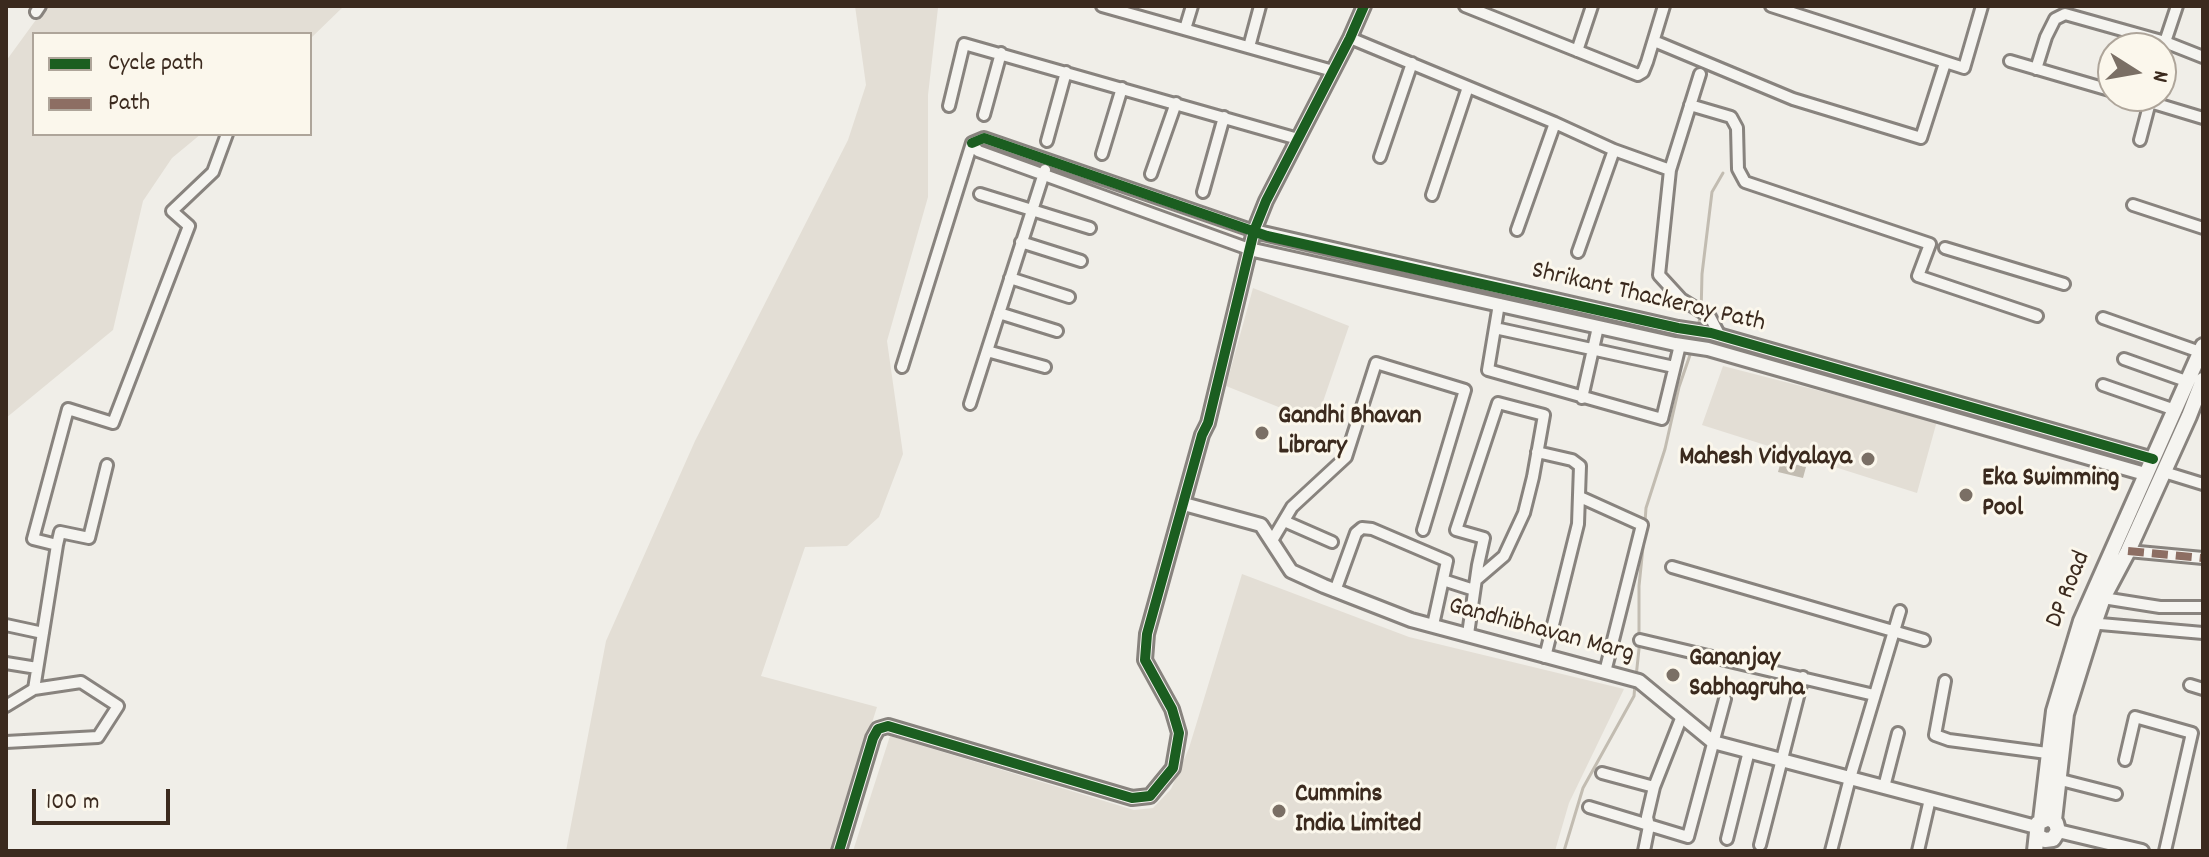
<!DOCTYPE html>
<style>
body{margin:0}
#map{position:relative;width:2209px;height:857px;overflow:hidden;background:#f0eee8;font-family:Dekko,sans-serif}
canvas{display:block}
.frame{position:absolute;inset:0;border:8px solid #3b2a1e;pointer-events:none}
.legend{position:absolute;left:32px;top:32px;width:280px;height:104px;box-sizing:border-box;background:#fbf7ec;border:2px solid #aea59a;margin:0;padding:10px 14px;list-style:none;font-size:24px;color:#3b2a1e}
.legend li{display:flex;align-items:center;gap:16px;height:40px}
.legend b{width:40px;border:2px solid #aea59a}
.north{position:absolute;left:2097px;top:32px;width:80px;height:80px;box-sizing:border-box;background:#fbf7ec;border:2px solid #aea59a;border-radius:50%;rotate:101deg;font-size:22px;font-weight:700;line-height:32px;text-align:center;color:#3b2a1e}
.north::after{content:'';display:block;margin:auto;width:28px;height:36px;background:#7a6f65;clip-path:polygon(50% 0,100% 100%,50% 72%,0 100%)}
.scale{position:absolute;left:32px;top:789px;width:138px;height:36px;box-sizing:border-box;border:4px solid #3b2a1e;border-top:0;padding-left:10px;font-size:24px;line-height:28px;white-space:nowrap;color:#3b2a1e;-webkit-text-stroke:6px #fbf7ec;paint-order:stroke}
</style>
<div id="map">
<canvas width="2209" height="857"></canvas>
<div class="frame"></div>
<ul class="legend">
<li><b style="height:10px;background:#1b5e20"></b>Cycle path</li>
<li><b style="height:10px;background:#8d6e63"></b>Path</li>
</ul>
<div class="north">N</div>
<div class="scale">100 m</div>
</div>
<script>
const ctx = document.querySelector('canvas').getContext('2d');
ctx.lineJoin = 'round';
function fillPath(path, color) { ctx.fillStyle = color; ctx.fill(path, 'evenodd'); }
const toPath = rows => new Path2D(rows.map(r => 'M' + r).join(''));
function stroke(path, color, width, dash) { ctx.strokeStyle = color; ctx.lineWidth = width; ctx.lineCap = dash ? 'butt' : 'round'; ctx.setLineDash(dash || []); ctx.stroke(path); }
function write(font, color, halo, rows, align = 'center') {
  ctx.font = font + ' Dekko,sans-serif'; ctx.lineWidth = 6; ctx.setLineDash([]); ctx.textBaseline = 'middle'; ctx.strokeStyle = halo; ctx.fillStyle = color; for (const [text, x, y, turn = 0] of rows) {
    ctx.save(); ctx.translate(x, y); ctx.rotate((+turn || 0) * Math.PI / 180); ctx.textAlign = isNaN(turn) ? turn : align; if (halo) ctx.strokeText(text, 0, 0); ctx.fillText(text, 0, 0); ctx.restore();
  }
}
fillPath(toPath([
 [46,6,344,6,310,39,310,34,34,34,34,134,201,134,172,158,143,201,113,330,6,418,6,61],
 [855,6,942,6,938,8,928,95,928,197,887,341,903,454,879,517,847,546,805,547,761,676,877,707,831,851,566,851,606,641,695,441,848,140,866,85],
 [1253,288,1349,326,1316,422,1226,386],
 [1723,366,1937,421,1917,493,1702,425],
 [1242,574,1409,637,1624,689,1569,803,1555,851,853,851,890,736,1134,810,1153,808,1171,789,1189,748]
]), '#e3ded5');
fillPath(toPath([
 [1781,461,1806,467,1803,478,1778,472]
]), '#c2bcb1');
stroke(toPath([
 [1697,329,1701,315,1702,274,1712,192,1723,173],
 [1645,522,1646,508,1665,449,1679,387,1691,352],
 [1636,677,1639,649,1639,586,1644,537],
 [1564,851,1583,788,1634,696,1635,685]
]), '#c2bcb1', 3);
const minor = toPath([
 [1102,6,1333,71],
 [1465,6,1638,75,1643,72,1647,62,1664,6],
 [1771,6,1964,68,1982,6],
 [36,12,40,6],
 [1185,29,1192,6],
 [1350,38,1555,123,1614,150,1670,170],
 [1654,41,1793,99,1921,138,1945,63],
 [2165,42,2177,6],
 [1249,47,1260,6],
 [1577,51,1592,6],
 [2010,61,2113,91],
 [2036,69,2046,37,2055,19,2065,14,2165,42,2203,57],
 [1700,74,1670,170,1659,275,1681,299,1710,317,1720,336],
 [2130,96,2203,118],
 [1690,105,1731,117,1737,128,1738,169,1745,182,1930,244,1918,276,2037,316],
 [949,106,964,44,1298,139],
 [984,115,1001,53],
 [2140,140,2150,102],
 [1047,141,1066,72],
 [972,143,978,151,1249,249],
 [972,143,984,138,1254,231],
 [1102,154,1122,88],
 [1380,157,1412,63],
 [1151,174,1176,103],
 [1203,192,1224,117],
 [980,194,1090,228],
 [1432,195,1468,87],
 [2133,205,2203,228],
 [1517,230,1555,123],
 [1021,242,1081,261],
 [1945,248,2064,284],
 [1578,252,1614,150],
 [1010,278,1069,297],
 [1499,304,1488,370,1662,419,1680,345],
 [999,313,1057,331],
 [2103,318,2200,352],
 [1495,328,1674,367],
 [987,351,1045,367],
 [2124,359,2186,381],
 [902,367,972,143],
 [2103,385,2175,410],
 [1582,398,1598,327],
 [970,404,1045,170],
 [1537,452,1572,460,1580,466,1578,524,1545,657],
 [2164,472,2203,484],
 [1580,497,1642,525,1605,672],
 [1284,521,1332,542],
 [1273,539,1292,507,1346,457,1376,363,1465,390,1423,530],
 [57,545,60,532,89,538,107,465],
 [2128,551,2203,558],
 [1672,567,1924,640],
 [1443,580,1474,590],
 [1335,591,1356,533,1362,528,1372,529,1447,561,1433,625],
 [2103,598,2160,607,2203,607],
 [2089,623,2203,633],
 [6,625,43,633],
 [1468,634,1478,565,1484,538,1456,530,1498,403,1544,415,1533,477,1524,513,1504,556,1476,580],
 [1640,640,1874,695],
 [6,663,37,668],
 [1945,681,1935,735,1949,740,2047,753],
 [2190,685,2203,689],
 [6,706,34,689],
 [6,742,98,737,118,706,81,682,34,689,57,545,33,539,68,409,113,423,189,226,172,211,213,172,227,134],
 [2125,760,2135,717,2192,733,2165,851],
 [1602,773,1654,787],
 [2057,779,2116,794],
 [1884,787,1898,733],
 [1589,807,1688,837,1725,699],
 [1727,839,1749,751],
 [1760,845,1803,677],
 [1644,851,1649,826,1647,817,1654,787,1682,716],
 [1831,851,1850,778,1900,611],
 [1918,851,1930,799]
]);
const tertiary = toPath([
 [1254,231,1678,328,1711,333,2153,459],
 [1249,249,1675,344,1708,349,2145,474],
 [1184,504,1261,525,1291,571,1324,586,1411,620,1639,681,1713,742,2036,827],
 [2058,831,2142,851],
 [839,851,873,738,878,729,888,726,1132,798,1150,796,1173,768,1179,733,1172,709,1145,660,1147,634,1202,435,1208,423,1254,231,1266,201,1350,38,1364,6]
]);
const secondary = toPath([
 [2041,820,2054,711,2081,621,2203,346],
 [2054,820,2066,714,2094,624,2103,598,2128,551,2189,416,2203,380],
 [2035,851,2038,823,2049,818,2056,823,2058,831,2053,839,2045,840,2038,836]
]);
stroke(minor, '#88837e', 16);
stroke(tertiary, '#88837e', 18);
stroke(secondary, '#88837e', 20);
stroke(minor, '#f5f4f0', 10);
stroke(tertiary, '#f5f4f0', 12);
stroke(secondary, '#f5f4f0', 14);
stroke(toPath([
 [2128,551,2203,558]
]), '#8d6e63', 8, [16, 8]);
stroke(toPath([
 [972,143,984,138,1267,236,1678,328,1711,333,2153,459],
 [839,851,873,738,878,729,888,726,1132,798,1150,796,1173,768,1179,733,1172,709,1145,660,1147,634,1202,435,1208,423,1254,231,1266,201,1350,38,1364,6]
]), '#1b5e20', 10);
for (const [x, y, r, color] of [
 [1262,433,8,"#7a6f65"],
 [1868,459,8,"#7a6f65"],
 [1966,495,8,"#7a6f65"],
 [1673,675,8,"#7a6f65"],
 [1279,811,8,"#7a6f65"]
]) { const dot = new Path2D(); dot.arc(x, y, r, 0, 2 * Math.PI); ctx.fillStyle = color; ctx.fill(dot); stroke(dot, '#fbf7ec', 3); }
write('26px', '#3b2a1e', '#fbf7ec', [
 ["Shrikant Thackeray Path",1648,299,13],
 ["DP Road",2070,590,-68],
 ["Gandhibhavan Marg",1541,632,15]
]);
write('bold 26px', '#3b2a1e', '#fbf7ec', [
 ["Gandhi Bhavan",1278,418],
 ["Library",1278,448],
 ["Mahesh Vidyalaya",1852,459,"right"],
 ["Eka Swimming",1982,480],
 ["Pool",1982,510],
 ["Gananjay",1689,660],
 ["Sabhagruha",1689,690],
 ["Cummins",1295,796],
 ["India Limited",1295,826]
], 'left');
</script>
